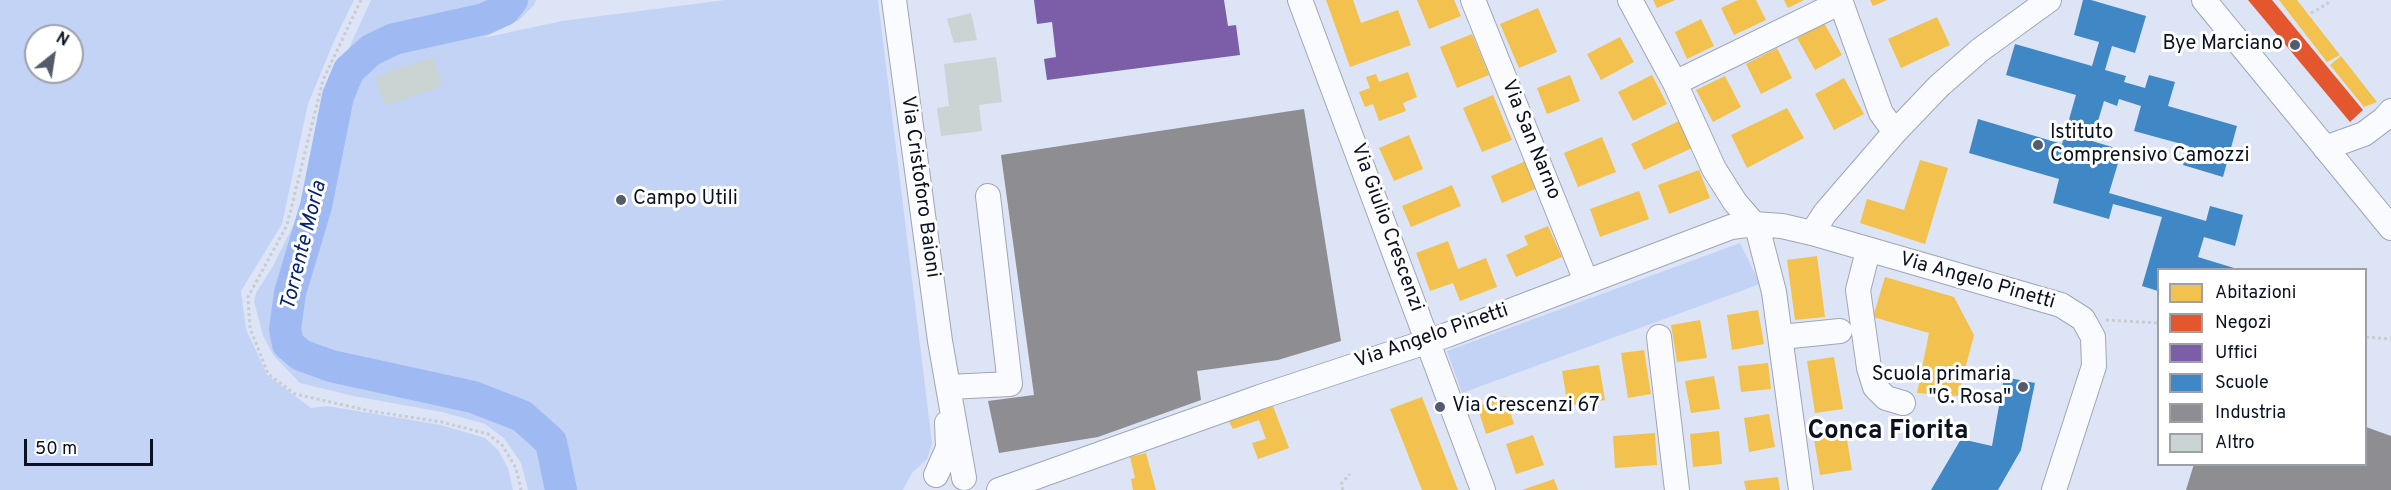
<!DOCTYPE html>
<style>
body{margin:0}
#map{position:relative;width:2391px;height:490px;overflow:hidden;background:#dde4f5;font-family:Overpass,sans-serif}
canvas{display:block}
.legend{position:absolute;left:2157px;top:268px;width:210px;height:198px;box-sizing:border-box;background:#fff;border:2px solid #9da0a7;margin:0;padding:8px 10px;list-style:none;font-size:18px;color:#0a1222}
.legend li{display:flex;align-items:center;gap:12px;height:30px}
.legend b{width:30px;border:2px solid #9da0a7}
.north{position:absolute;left:24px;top:24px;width:60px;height:60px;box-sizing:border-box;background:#fff;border:2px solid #9da0a7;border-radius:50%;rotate:30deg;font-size:16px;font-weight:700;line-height:24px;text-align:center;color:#0a1222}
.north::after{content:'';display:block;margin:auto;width:21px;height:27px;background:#545c6c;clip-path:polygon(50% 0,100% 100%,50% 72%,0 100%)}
.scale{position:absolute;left:24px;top:439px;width:129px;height:27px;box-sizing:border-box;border:3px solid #0a1222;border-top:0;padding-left:8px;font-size:18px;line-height:21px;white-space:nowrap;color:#0a1222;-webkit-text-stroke:4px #fff;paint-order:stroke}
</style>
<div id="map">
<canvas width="2391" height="490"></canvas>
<ul class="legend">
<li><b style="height:16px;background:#f2c14e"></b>Abitazioni</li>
<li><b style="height:16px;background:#e4572e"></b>Negozi</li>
<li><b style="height:16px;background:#7b5ea7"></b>Uffici</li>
<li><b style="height:16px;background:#3f88c5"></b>Scuole</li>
<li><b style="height:16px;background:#8d8d92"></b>Industria</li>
<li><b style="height:16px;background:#c9d4d3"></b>Altro</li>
</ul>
<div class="north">N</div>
<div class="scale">50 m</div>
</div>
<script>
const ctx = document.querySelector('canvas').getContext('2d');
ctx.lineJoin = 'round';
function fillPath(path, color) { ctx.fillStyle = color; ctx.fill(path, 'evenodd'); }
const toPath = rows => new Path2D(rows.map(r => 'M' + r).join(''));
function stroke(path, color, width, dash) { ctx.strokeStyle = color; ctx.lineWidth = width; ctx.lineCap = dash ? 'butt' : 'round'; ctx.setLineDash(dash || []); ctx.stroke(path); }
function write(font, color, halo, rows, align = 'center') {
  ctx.font = font + ' Overpass,sans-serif'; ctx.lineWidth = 6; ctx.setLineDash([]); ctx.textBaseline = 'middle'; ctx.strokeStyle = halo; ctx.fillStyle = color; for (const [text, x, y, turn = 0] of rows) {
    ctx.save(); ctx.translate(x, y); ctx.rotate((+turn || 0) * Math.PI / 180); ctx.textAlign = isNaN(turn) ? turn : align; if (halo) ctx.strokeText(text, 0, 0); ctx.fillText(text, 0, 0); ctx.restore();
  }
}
fillPath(toPath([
 [0,0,354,0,334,41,308,104,282,224,241,291,246,329,267,375,311,408,327,406,441,425,485,438,498,450,508,468,513,490,0,490],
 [36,36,72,36,72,72,36,72],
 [371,0,536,0,534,5,519,20,483,38,562,21,725,0,878,0,932,443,927,459,912,473,903,490,528,490,521,463,504,438,485,424,442,412,353,396,300,383,274,356,263,336,254,301,256,293,273,266,303,206,325,111,349,48],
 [1740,243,1760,284,1462,393,1447,351]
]), '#c3d3f6');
fillPath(toPath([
 [1326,0,1353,0,1361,23,1398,10,1411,45,1350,67],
 [1417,0,1454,0,1461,16,1429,29],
 [1653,0,1675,0,1657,8],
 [1738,0,1756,0,1766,20,1734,35,1721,8],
 [1784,0,1804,0,1788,8],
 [1870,0,1887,0,1873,6],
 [2279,0,2297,0,2340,55,2327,62],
 [1538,8,1557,52,1519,68,1500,24],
 [1937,17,1950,45,1901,68,1888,39],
 [1701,19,1714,46,1687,59,1675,32],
 [1824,23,1842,55,1815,70,1797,38],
 [1472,34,1489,75,1457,88,1440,47],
 [1620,37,1634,62,1601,80,1587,54],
 [1777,48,1792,78,1761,94,1746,64],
 [2341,56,2377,102,2364,107,2330,65],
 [1408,72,1417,97,1403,103,1406,111,1379,121,1373,104,1365,107,1359,92,1370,88,1366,77,1376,74,1379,82],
 [1570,75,1580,101,1547,114,1537,88],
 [1652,75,1667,104,1633,121,1618,92],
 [1725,76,1741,107,1713,122,1696,90],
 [1844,78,1864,114,1834,130,1815,94],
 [1493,95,1512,140,1482,152,1463,108],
 [1787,108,1804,138,1747,168,1731,135],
 [1679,121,1692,148,1644,170,1631,144],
 [1409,135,1423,169,1394,181,1379,148],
 [1602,137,1616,172,1578,187,1564,153],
 [1528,160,1540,187,1502,203,1491,176],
 [1920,160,1948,168,1925,244,1860,223,1867,199,1904,210],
 [1699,170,1710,198,1669,214,1658,185],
 [1452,185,1461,206,1411,227,1402,206],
 [1639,191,1649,219,1600,237,1590,209],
 [1548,226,1562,257,1516,277,1506,255,1528,245,1524,236],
 [1448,241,1458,269,1486,258,1497,287,1460,301,1453,283,1430,291,1416,253],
 [1817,256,1825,317,1795,320,1787,260],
 [1885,277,1954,297,1974,335,1958,396,1917,393,1929,333,1873,317],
 [1758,310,1764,344,1732,350,1727,315],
 [1700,320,1707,358,1677,362,1671,325],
 [1644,350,1651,394,1628,398,1621,353],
 [1834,357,1843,409,1815,413,1807,361],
 [1768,363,1771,389,1741,392,1738,366],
 [1599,365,1605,400,1568,406,1562,371],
 [1714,376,1720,409,1691,413,1685,381],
 [1505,396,1514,424,1486,434,1477,406],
 [1422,397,1458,490,1422,490,1390,409],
 [1271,401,1289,448,1258,459,1252,443,1266,439,1259,420,1233,429,1227,418],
 [1769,414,1775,447,1749,452,1744,418],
 [1719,431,1722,464,1693,467,1690,434],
 [1655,433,1657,465,1615,468,1613,436],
 [1846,433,1852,470,1820,475,1814,439],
 [1533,435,1544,465,1516,474,1506,444],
 [1146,453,1156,490,1133,490,1131,479,1135,478,1130,457],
 [1778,477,1780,490,1746,490,1744,481],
 [1554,479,1558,490,1522,490]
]), '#f2c14e');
fillPath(toPath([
 [2248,0,2272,0,2363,110,2350,122]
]), '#e4572e');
fillPath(toPath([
 [1034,0,1224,0,1228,26,1236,25,1240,55,1047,80,1044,59,1056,57,1052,22,1037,24]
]), '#7b5ea7');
fillPath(toPath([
 [2083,0,2091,0,2146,16,2135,53,2112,46,2105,70,2126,76,2124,82,2145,88,2149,75,2175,82,2168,106,2237,126,2223,177,2183,165,2189,146,2134,131,2141,106,2119,99,2117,106,2104,101,2092,141,2122,150,2109,193,2206,221,2210,206,2243,215,2235,246,2204,237,2198,257,2234,268,2233,270,2158,270,2158,291,2142,286,2162,217,2113,204,2109,219,2053,203,2059,179,1969,153,1978,119,2062,144,2076,95,2006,75,2015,44,2092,66,2099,42,2074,35],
 [2004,377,2035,383,2021,450,1998,490,1931,490,1961,439,1992,446]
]), '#3f88c5');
fillPath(toPath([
 [1304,109,1341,341,1278,360,1197,371,1201,400,1098,437,999,453,988,401,1034,395,1001,155],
 [2366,427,2391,436,2391,490,2186,490,2194,464,2366,464]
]), '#8d8d92');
stroke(toPath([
 [512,0,504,10,484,19,394,39,371,50,349,70,338,96,316,206,290,293,285,329,288,344,301,355,331,366,473,397,522,416,551,442,561,490]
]), '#9fbaf3', 32);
fillPath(toPath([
 [971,13,977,40,954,43,947,19],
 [433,57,443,86,385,106,375,77],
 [996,57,1002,102,979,105,982,131,941,136,937,108,949,106,944,64]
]), '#c9d4d3');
const minor = toPath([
 [894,0,940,341,964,478],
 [1300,0,1483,490],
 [1473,0,1586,281],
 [1630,0,1675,83,1714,169,1735,202,1754,224,1759,234,1774,292,1801,490],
 [1840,0,1881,113,1895,132],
 [2204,0,2391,228],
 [1675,83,1841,2],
 [2325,148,2364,134,2384,119,2391,111],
 [1812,233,1825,213,1895,132,1939,86,1980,50,2049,0],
 [1868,251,1858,290,1869,368,1875,387,1886,398,1903,403],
 [1659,337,1677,490],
 [1781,337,1840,331],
 [949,387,1010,384,988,196],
 [936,475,948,448,947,423],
 [999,490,1260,397,1447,335,1731,227,1754,224,1782,226,1812,233,2061,305,2083,319,2093,337,2094,366,2054,490]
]);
stroke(minor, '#9fa6b6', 26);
stroke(toPath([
 [361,0,323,80,287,225,248,297,250,328,268,374,295,394,370,411,442,422,488,434,502,445,516,468,521,490],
 [2311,13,2327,4,2330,0],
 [2106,320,2158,323],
 [2366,337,2391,339],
 [1343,490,1341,484,1350,474]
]), '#c9ccd1', 3, [3, 3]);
stroke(minor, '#fafbfe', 24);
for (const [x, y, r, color] of [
 [2295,45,6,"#545c6c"],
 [2038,145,6,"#545c6c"],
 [621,200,6,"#545c6c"],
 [2023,387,6,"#545c6c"],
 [1440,407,6,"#545c6c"]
]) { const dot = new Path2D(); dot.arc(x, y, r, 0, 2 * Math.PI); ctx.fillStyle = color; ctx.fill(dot); stroke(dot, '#fff', 2); }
write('20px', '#0a1222', '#fff', [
 ["Bye Marciano",2283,45,"right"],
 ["Istituto",2050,134],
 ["Comprensivo Camozzi",2050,157],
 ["Campo Utili",633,200],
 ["Scuola primaria",2011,376,"right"],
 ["\"G. Rosa\"",2011,399,"right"],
 ["Via Crescenzi 67",1452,407]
], 'left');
write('20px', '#0a1222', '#fff', [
 ["Via San Narno",1530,140,68],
 ["Via Cristoforo Baioni",919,187,82],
 ["Via Giulio Crescenzi",1386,228,70],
 ["Via Angelo Pinetti",1977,282,16],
 ["Via Angelo Pinetti",1432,337,-19]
]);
write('italic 21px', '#062376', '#fff', [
 ["Torrente Morla",305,246,-76]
]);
write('bold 26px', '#0a1222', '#fff', [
 ["Conca Fiorita",1888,433]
]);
</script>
